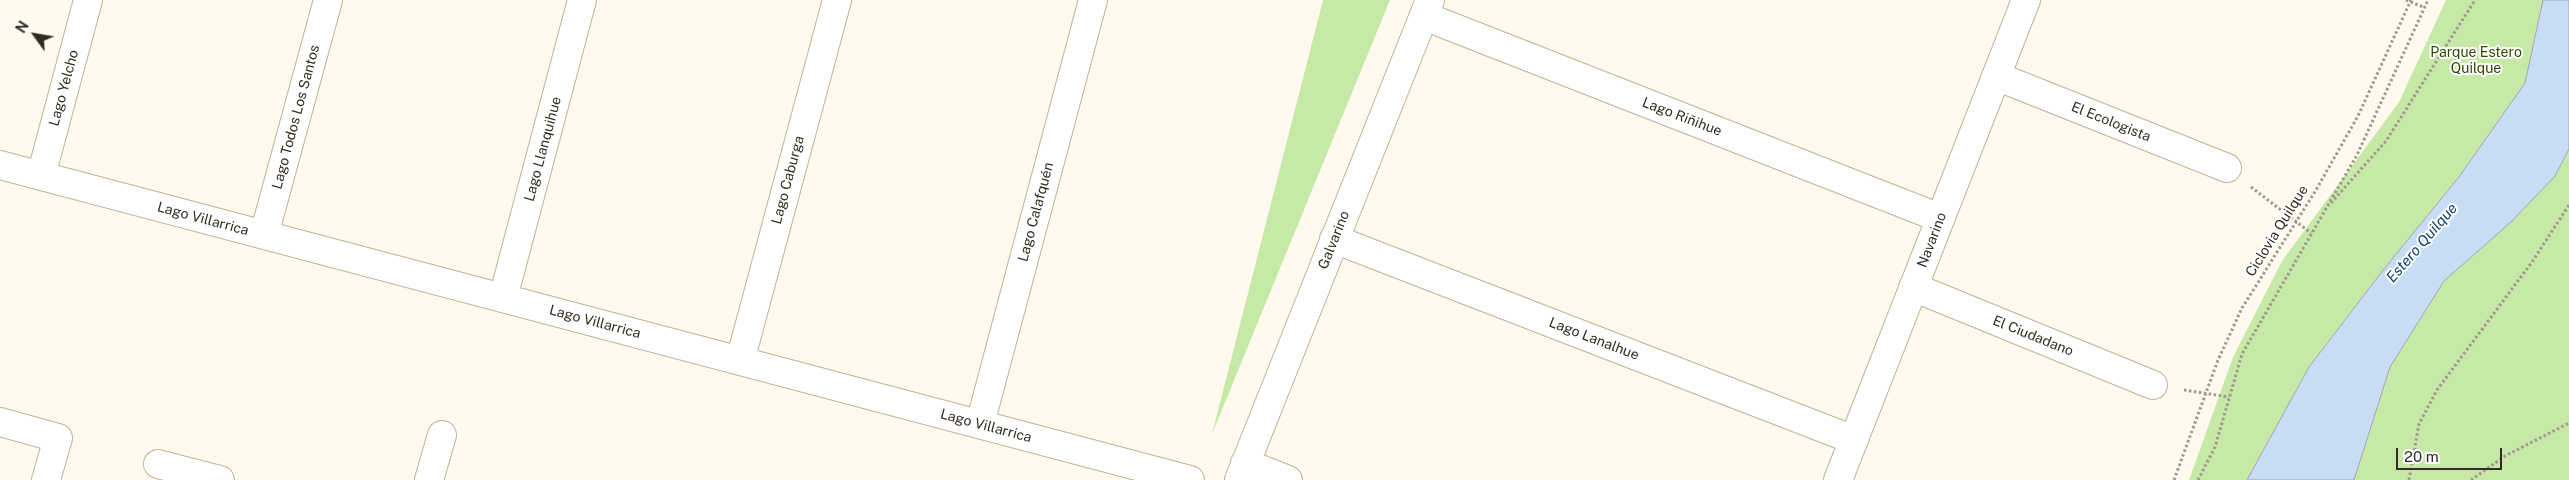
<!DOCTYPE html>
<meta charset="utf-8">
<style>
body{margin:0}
#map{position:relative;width:2569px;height:480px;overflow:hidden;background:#fff9ee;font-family:"Public Sans",sans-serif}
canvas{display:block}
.north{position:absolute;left:10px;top:10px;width:50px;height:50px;-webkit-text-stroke:4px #fff;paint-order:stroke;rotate:302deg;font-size:14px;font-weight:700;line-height:20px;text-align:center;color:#322d22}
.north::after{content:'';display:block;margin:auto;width:18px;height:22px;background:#322d22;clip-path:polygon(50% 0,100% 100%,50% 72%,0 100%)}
.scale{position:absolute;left:2396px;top:448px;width:106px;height:22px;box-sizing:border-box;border:2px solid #322d22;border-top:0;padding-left:6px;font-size:15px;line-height:18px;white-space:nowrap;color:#322d22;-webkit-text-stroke:4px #fff;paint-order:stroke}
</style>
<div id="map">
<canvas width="2569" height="480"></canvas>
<div class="north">N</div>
<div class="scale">20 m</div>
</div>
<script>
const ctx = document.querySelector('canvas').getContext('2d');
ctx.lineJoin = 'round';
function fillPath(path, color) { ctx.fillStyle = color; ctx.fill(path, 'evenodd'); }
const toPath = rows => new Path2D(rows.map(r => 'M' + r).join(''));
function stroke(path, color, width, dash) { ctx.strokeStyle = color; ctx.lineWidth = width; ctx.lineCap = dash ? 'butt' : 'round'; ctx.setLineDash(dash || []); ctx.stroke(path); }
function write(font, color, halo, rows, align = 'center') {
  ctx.font = font + ' "Public Sans",sans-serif'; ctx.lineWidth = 4; ctx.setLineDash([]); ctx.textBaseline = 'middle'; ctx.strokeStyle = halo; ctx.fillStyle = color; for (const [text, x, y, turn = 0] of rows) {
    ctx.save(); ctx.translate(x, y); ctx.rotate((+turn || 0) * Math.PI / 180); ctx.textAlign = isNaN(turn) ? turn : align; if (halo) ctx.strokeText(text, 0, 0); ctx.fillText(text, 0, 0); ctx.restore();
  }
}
fillPath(toPath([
 [1323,0,1390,0,1212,434],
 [2446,0,2543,0,2525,83,2459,177,2384,269,2309,367,2247,480,2189,480,2233,357,2282,261,2399,102],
 [2569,149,2569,480,2354,480,2390,367,2444,281,2511,222,2555,176]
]), '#c6e9a7');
const water = toPath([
 [2543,0,2569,0,2569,149,2555,176,2511,222,2444,281,2390,367,2354,480,2247,480,2309,367,2384,269,2459,177,2525,83,2543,0]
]);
fillPath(water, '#c8dcf4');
stroke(water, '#9ba8b5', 1);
const minor = toPath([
 [1424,16,1940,218],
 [1996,76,2227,168],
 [0,165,1190,480],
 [41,176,88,0],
 [264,235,328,0],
 [1334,239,1854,440],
 [1913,287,2153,385],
 [503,298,582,0],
 [740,361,837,0],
 [0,422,58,438,46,480],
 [980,424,1093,0],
 [1245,463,1288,480],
 [158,464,220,480],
 [429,480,442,435],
 [1838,480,2026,0]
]);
const tertiary = toPath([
 [1239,480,1430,0]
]);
stroke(minor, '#c1b298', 30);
stroke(tertiary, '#c1b298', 30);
stroke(toPath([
 [2406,0,2423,7],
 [2251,187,2311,233],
 [2331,203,2386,141,2475,0],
 [2184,390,2229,397],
 [2174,480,2218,360,2242,308,2316,190,2358,116,2411,0],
 [2198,480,2215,447,2242,354,2357,155,2428,0],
 [2409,480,2419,424,2437,390,2532,262,2569,205],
 [2471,480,2505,456,2569,423]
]), '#9f998e', 3, [2.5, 2.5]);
stroke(minor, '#fff', 28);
stroke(tertiary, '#fff', 28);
write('14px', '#2c4a00', '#fff', [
 ["Parque Estero",2476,53],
 ["Quilque",2476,69]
]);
write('14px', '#322d22', '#fff', [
 ["Lago Yelcho",64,88,-75],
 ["Lago Todos Los Santos",296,117,-75],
 ["Lago Riñihue",1682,117,21],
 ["El Ecologista",2111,122,22],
 ["Lago Llanquihue",543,149,-75],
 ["Lago Caburga",788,180,-75],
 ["Lago Calafquén",1036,212,-75],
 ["Lago Villarrica",203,219,15],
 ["Ciclovia Quilque",2277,231,-58],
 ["Galvarino",1334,240,-68],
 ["Navarino",1932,240,-69],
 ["Lago Villarrica",595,322,15],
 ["El Ciudadano",2033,336,22],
 ["Lago Lanalhue",1594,339,21],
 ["Lago Villarrica",986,426,15]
]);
write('italic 15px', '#114277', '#fff', [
 ["Estero Quilque",2422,243,-49]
]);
</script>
